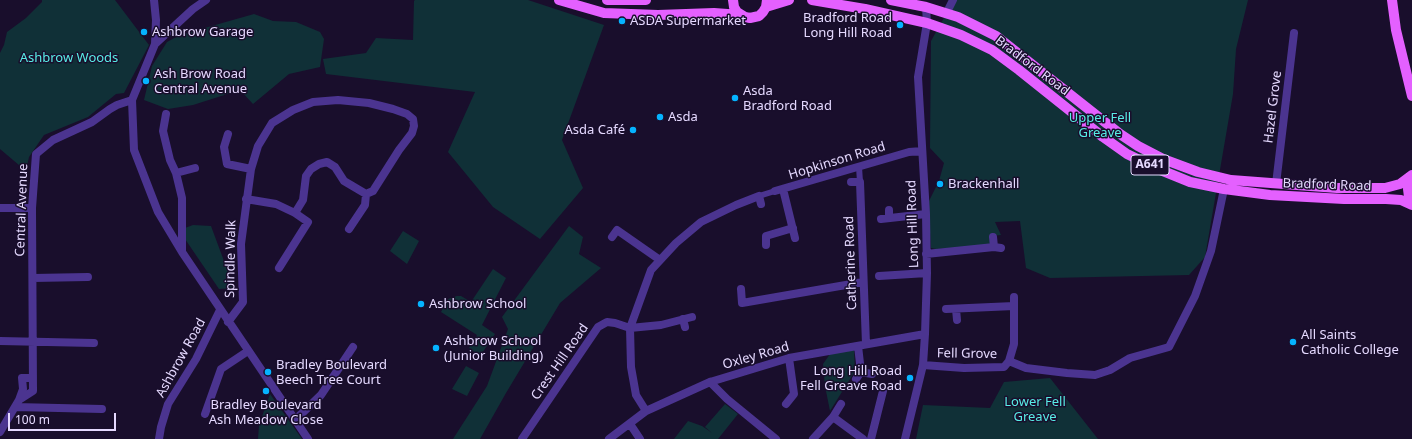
<!DOCTYPE html>
<meta charset="utf-8">
<style>
body{margin:0}
#map{position:relative;width:1412px;height:439px;overflow:hidden;background:#190e2c;font-family:"Noto Sans",sans-serif}
canvas{display:block}
.scale{position:absolute;left:8px;top:413px;width:108px;height:18px;box-sizing:border-box;border:2px solid #e5d9ff;border-top:0;padding-left:5px;font-size:12px;line-height:14px;white-space:nowrap;color:#e5d9ff;-webkit-text-stroke:3px #190e2c;paint-order:stroke}
</style>
<div id="map">
<canvas width="1412" height="439"></canvas>
<div class="scale">100 m</div>
</div>
<script>
const ctx = document.querySelector('canvas').getContext('2d');
ctx.lineJoin = 'round';
function fillPath(path, color) { ctx.fillStyle = color; ctx.fill(path, 'evenodd'); }
const toPath = rows => new Path2D(rows.map(r => 'M' + r).join(''));
function stroke(path, color, width, dash) { ctx.strokeStyle = color; ctx.lineWidth = width; ctx.lineCap = dash ? 'butt' : 'round'; ctx.setLineDash(dash || []); ctx.stroke(path); }
function write(font, color, halo, rows, align = 'center') {
  ctx.font = font + ' "Noto Sans",sans-serif'; ctx.lineWidth = 3; ctx.setLineDash([]); ctx.textBaseline = 'middle'; ctx.strokeStyle = halo; ctx.fillStyle = color; for (const [text, x, y, turn = 0] of rows) {
    ctx.save(); ctx.translate(x, y); ctx.rotate((+turn || 0) * Math.PI / 180); ctx.textAlign = isNaN(turn) ? turn : align; if (halo) ctx.strokeText(text, 0, 0); ctx.fillText(text, 0, 0); ctx.restore();
  }
}
fillPath(toPath([
 [42,0,115,0,149,45,124,93,116,94,88,117,44,135,29,157,26,171,0,149,0,53,4,45,7,32,26,18,42,2],
 [415,0,528,0,604,25,562,140,583,188,540,239,493,207,448,152,475,92,326,74,323,59,366,53,376,38,413,40,414,1],
 [954,0,1248,0,1236,49,1233,94,1205,257,1189,275,1050,278,1026,268,1020,221,995,222,1001,235,991,236,991,246,936,249,931,248,928,203,939,181,944,163,930,148,931,41],
 [254,14,273,21,296,22,320,32,324,39,320,67,289,74,253,104,240,90,193,105,168,109,144,100,152,66,167,42,180,35],
 [193,225,211,226,234,288,219,289,185,239,185,228],
 [569,226,583,237,579,254,601,268,560,303,506,393,480,439,453,439,487,386,508,329,502,317],
 [403,231,419,241,407,264,390,251],
 [493,269,506,278,482,325,495,334,480,356,469,348,477,335,441,312,448,299,457,296,461,296,471,302],
 [854,350,855,371,830,411,825,386,823,364,830,354],
 [466,366,479,373,467,396,452,389],
 [1050,378,1098,439,916,439,923,405,990,408,1004,382],
 [270,394,302,439,258,439,259,425],
 [725,404,738,414,718,439,674,439,688,421,702,426,712,433,705,427]
]), '#103037');
stroke(toPath([
 [859,167,860,182],
 [759,196,775,191]
]), '#4b3490', 6);
stroke(toPath([
 [154,0,156,20,155,44,132,100,134,150,158,212,182,252,308,439],
 [946,14,953,0],
 [155,44,193,9,206,0],
 [166,114,163,131,170,160,176,173,182,198,182,251],
 [251,169,258,146,272,123,293,110,313,102,338,100,369,103,393,109,407,114,413,119,414,126,412,133,399,150,373,191,366,194,344,181,335,167,327,162,319,164,311,169,306,176,303,200,295,213],
 [176,173,195,168],
 [851,182,860,182,866,344],
 [1276,184,1294,33],
 [783,189,795,238],
 [775,191,909,152,922,151],
 [246,199,276,204,295,213,308,222,279,268],
 [0,208,32,208],
 [889,210,889,218],
 [881,219,926,214],
 [349,229,365,205,366,194],
 [612,237,617,230,660,260],
 [993,237,994,247],
 [766,245,766,236,793,228],
 [926,254,994,247,1001,248],
 [879,276,927,273],
 [33,278,88,277],
 [741,289,742,303,863,282],
 [946,309,1014,306],
 [956,309,957,320],
 [683,319,685,327],
 [228,322,243,302,241,244,251,169,227,164,224,147,228,134],
 [0,341,94,343],
 [1009,361,1026,368,1067,373,1095,375,1110,370,1130,358,1169,347,1195,296,1211,251,1224,189],
 [923,365,964,368,1004,367,1009,361,1014,344,1014,297],
 [861,372,872,374],
 [856,379,861,372,858,346],
 [710,382,727,399,776,439],
 [19,400,23,389,22,378,33,378],
 [786,404,794,394,789,358],
 [15,407,102,409],
 [646,411,636,395,631,367,630,328,651,270,676,243,701,222,736,205,759,196,761,204],
 [205,414,221,369,248,351],
 [833,417,863,439],
 [295,420,321,395,353,347],
 [630,424,640,439],
 [0,432,19,400,33,391,32,208,36,154,53,140,92,122,110,109,117,105,132,100],
 [159,439,161,427,168,404,196,359,220,310],
 [522,439,598,327,607,322,615,323,630,328,661,325,692,317],
 [609,439,646,411,710,382,789,358,925,334],
 [813,439,833,417,841,404],
 [871,439,883,391],
 [905,439,923,365,925,334,927,273,926,214,918,77,927,23,926,7]
]), '#4b3490', 8);
stroke(toPath([
 [559,0,604,13,658,15,714,13,741,15],
 [607,0,646,0],
 [733,0,734,7,737,12,745,17,750,18,759,16,763,12,766,7,767,0],
 [812,0,865,9,927,23,961,35,992,50,1019,70,1103,137,1127,154,1158,169,1190,182,1224,189,1270,195,1344,199,1386,199,1401,200,1412,205],
 [891,0,926,7,958,17,996,36,1120,134,1138,146,1163,159,1198,172,1231,180,1337,188,1385,188,1400,184,1412,175],
 [1392,0,1396,30,1412,96],
 [766,7,789,0],
 [1412,177,1408,189,1409,197,1412,205]
]), '#e460ff', 10);
for (const [x, y, r, color] of [
 [622,21,4,"#05b3ff"],
 [900,25,4,"#05b3ff"],
 [144,32,4,"#05b3ff"],
 [146,81,4,"#05b3ff"],
 [735,98,4,"#05b3ff"],
 [660,117,4,"#05b3ff"],
 [633,130,4,"#05b3ff"],
 [940,184,4,"#05b3ff"],
 [421,304,4,"#05b3ff"],
 [1293,342,4,"#05b3ff"],
 [436,348,4,"#05b3ff"],
 [268,372,4,"#05b3ff"],
 [910,378,4,"#05b3ff"],
 [266,391,4,"#05b3ff"]
]) { const dot = new Path2D(); dot.arc(x, y, r, 0, 2 * Math.PI); ctx.fillStyle = color; ctx.fill(dot); stroke(dot, '#190e2c', 1.5); }
for (const [x, y, w] of [
 [1150,165,38]
]) { const box = new Path2D(); box.roundRect(x - w / 2, y - 10, w, 20, 3); ctx.fillStyle = '#190e2c'; ctx.fill(box); stroke(box, '#e5d9ff', 1); }
write('bold 12px', '#e5d9ff', null, [
 ["A641",1150,165]
]);
write('13px', '#e5d9ff', '#190e2c', [
 ["Bradford Road",892,18,"right"],
 ["Long Hill Road",892,33,"right"],
 ["ASDA Supermarket",630,21],
 ["Ashbrow Garage",152,32],
 ["Ash Brow Road",154,74],
 ["Central Avenue",154,89],
 ["Asda",743,91],
 ["Bradford Road",743,106],
 ["Asda",668,117],
 ["Asda Café",625,130,"right"],
 ["Brackenhall",948,184],
 ["Ashbrow School",429,304],
 ["All Saints",1301,335],
 ["Catholic College",1301,350],
 ["Ashbrow School",444,341],
 ["(Junior Building)",444,356],
 ["Bradley Boulevard",276,365],
 ["Beech Tree Court",276,380],
 ["Long Hill Road",902,371,"right"],
 ["Fell Greave Road",902,386,"right"],
 ["Bradley Boulevard",266,405,"center"],
 ["Ash Meadow Close",266,420,"center"]
], 'left');
write('13px', '#58ede6', '#190e2c', [
 ["Ashbrow Woods",69,58],
 ["Upper Fell",1100,118],
 ["Greave",1100,133],
 ["Lower Fell",1035,402],
 ["Greave",1035,417]
]);
write('13px', '#e5d9ff', '#190e2c', [
 ["Bradford Road",1032,66,37],
 ["Hazel Grove",1273,107,-83],
 ["Hopkinson Road",837,161,-17],
 ["Bradford Road",1327,185,2],
 ["Central Avenue",22,210,-88],
 ["Long Hill Road",913,224,-92],
 ["Spindle Walk",231,259,-89],
 ["Catherine Road",851,263,-92],
 ["Fell Grove",967,354,1],
 ["Oxley Road",756,356,-16],
 ["Ashbrow Road",181,358,-61],
 ["Crest Hill Road",560,362,-55]
]);
</script>
